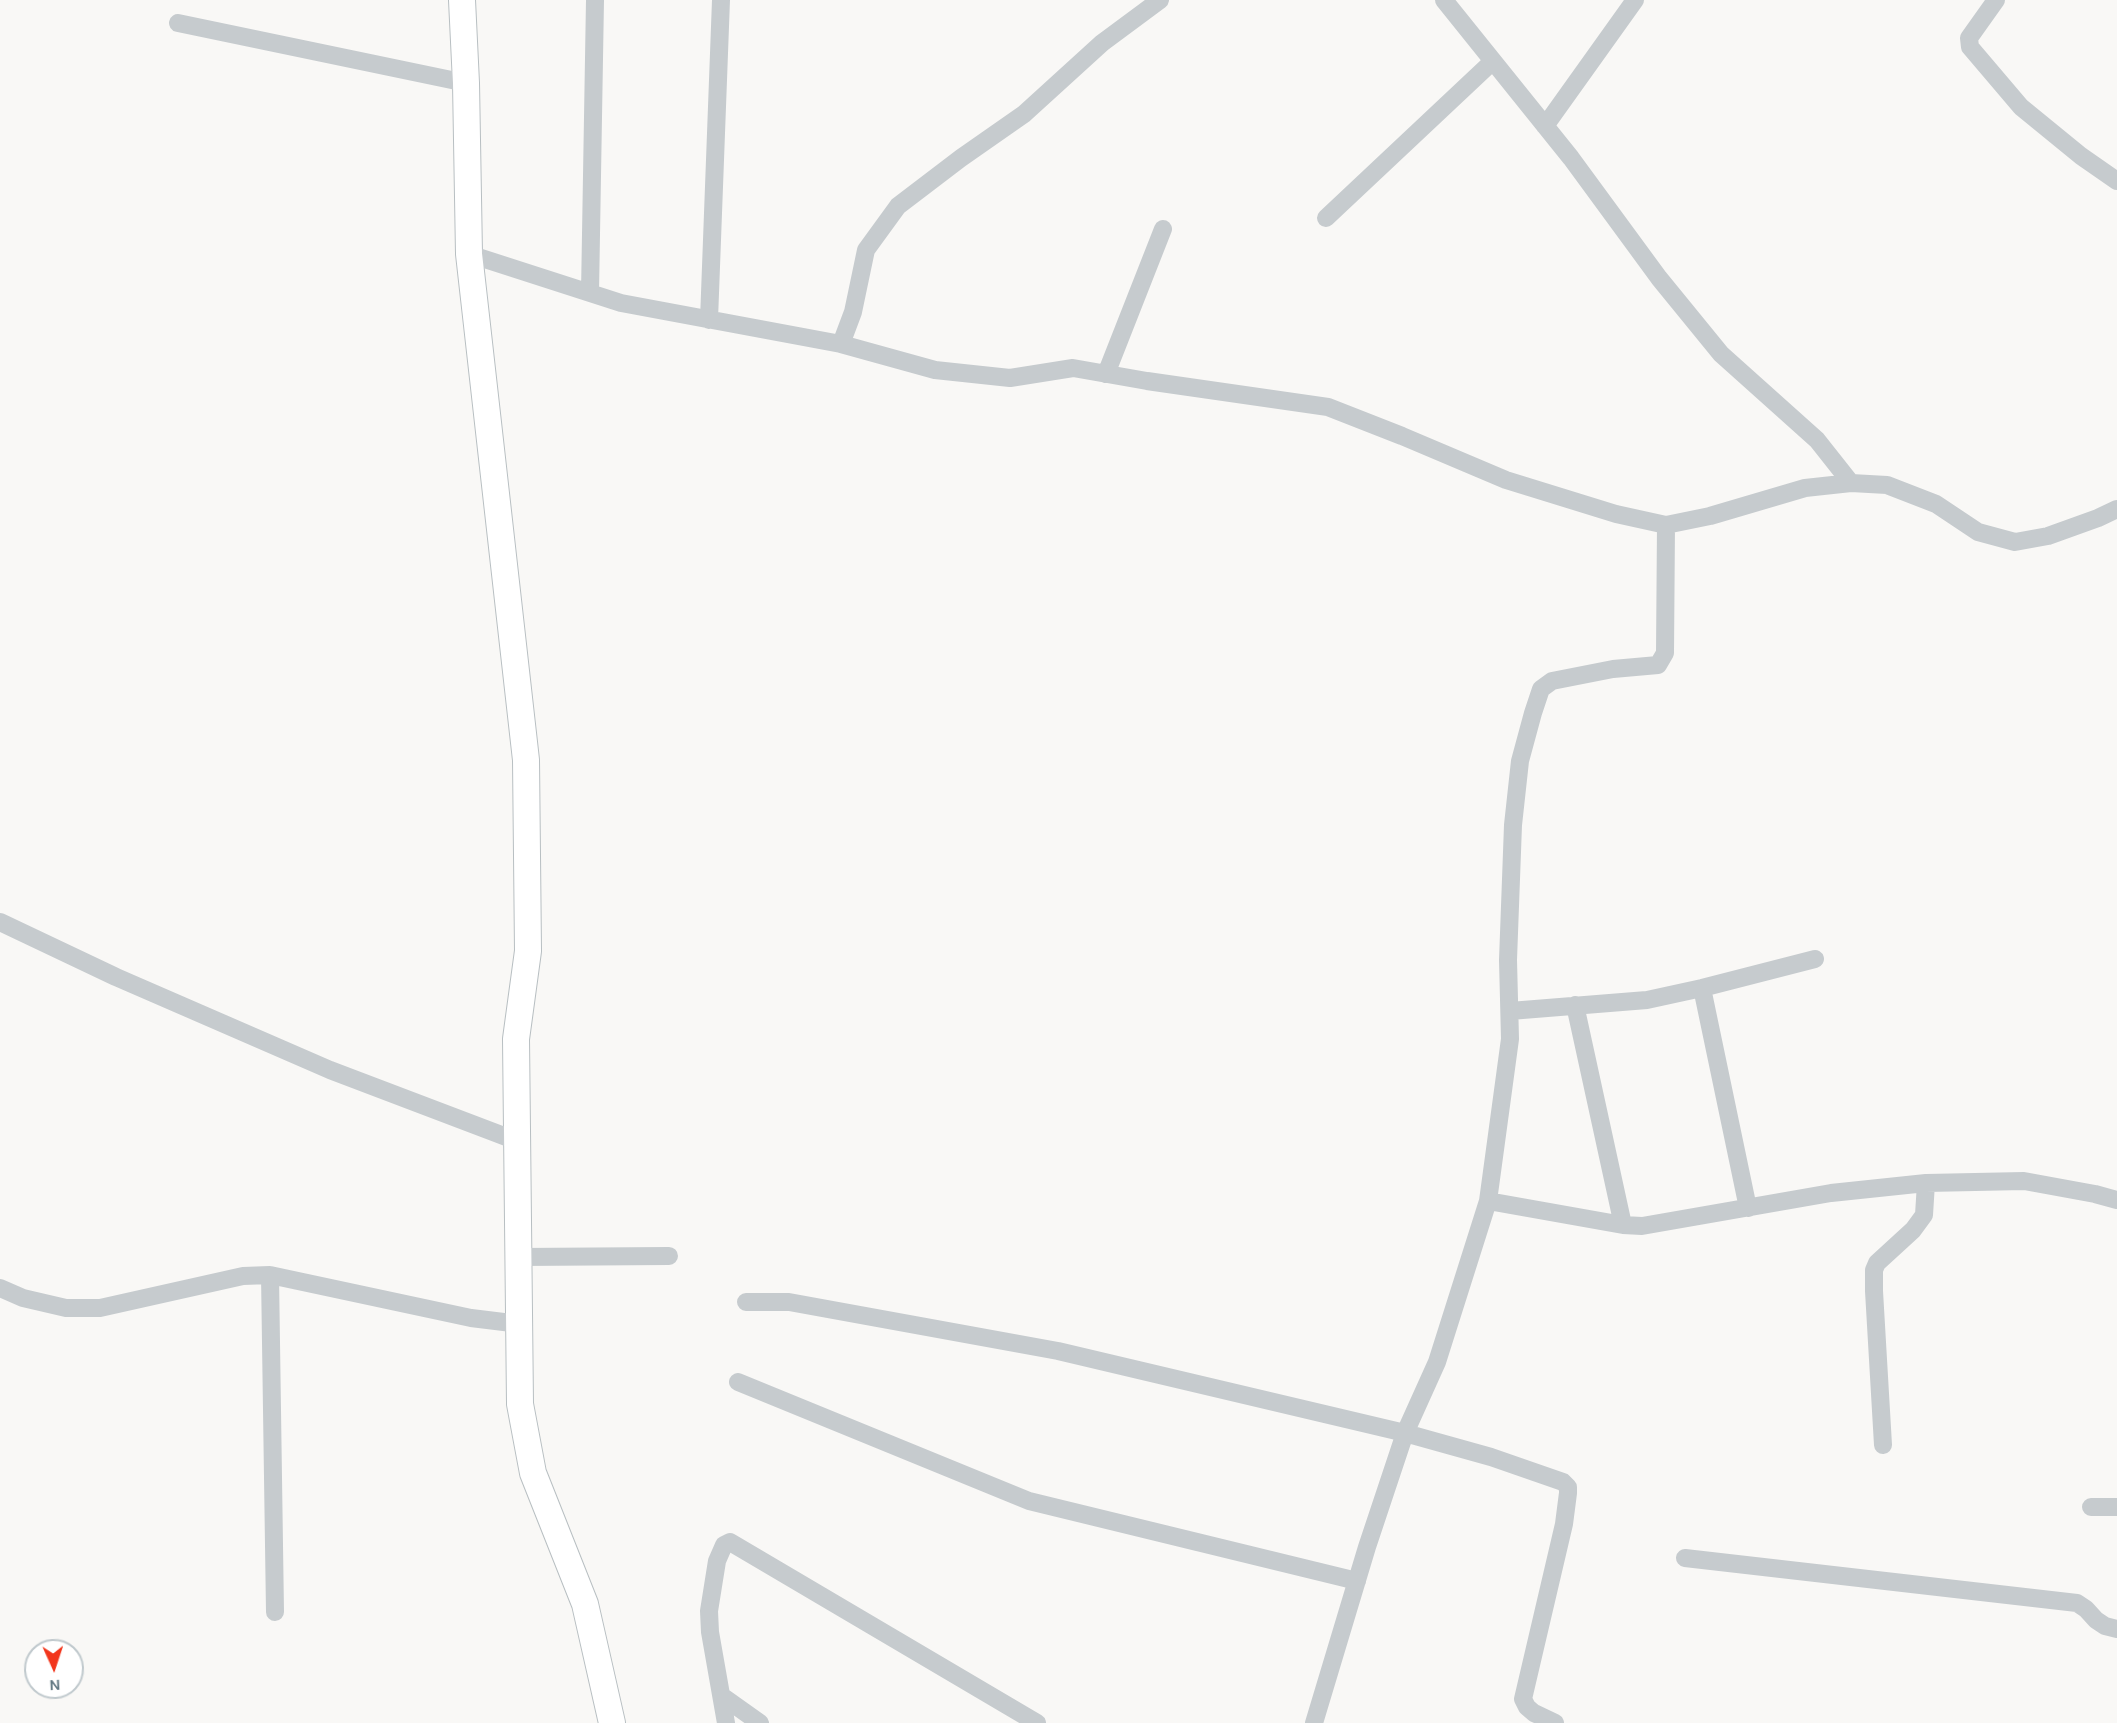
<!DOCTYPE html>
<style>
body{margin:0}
#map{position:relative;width:2117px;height:1723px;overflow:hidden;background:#f9f8f6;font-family:Karla,sans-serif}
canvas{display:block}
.north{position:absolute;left:24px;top:1639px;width:60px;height:60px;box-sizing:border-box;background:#fff;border:2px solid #c0c9cd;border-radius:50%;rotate:177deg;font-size:16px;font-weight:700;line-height:24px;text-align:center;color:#617883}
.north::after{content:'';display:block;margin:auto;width:21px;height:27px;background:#f2361c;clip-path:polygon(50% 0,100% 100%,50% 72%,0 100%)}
</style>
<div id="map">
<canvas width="2117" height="1723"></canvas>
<div class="north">N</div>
</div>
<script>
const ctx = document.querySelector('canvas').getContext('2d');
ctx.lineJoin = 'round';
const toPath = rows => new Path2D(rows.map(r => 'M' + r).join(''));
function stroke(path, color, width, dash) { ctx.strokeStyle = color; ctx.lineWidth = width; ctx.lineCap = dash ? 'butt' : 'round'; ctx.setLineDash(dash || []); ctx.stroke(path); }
const secondary = toPath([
 [462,0,466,83,469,254,526,760,528,951,516,1039,520,1404,533,1473,585,1604,612,1723]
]);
stroke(secondary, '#b8bfc2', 28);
stroke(toPath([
 [1444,0,1571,158,1659,278,1721,354,1817,440,1851,483],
 [1996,0,1969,38,1970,47,2021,107,2081,156,2117,181],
 [178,23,466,83],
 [1545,126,1635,0],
 [1326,218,1493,61],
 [469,254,621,303,841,344,935,370,1010,378,1073,368,1147,381,1328,407,1402,436,1506,480,1616,514,1666,525,1710,516,1805,488,1851,483,1887,485,1936,504,1978,532,2015,542,2048,536,2098,518,2117,509],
 [590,293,595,0],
 [709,320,721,0],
 [841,344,853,312,866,250,898,206,961,158,1024,114,1102,43,1160,0],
 [1106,374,1163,229],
 [0,922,116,977,330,1070,517,1141],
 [1702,988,1748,1208],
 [1575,1005,1623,1225],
 [1510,1011,1647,1000,1702,988,1815,959],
 [1488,1201,1623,1225,1642,1226,1831,1193,1926,1183,2024,1181,2095,1194,2117,1200],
 [519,1257,669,1256],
 [270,1275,275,1612],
 [0,1288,23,1298,66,1308,100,1308,243,1276,270,1275,471,1318,520,1324],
 [746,1302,789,1302,1058,1351,1405,1433,1491,1457,1563,1482,1568,1487,1568,1493,1564,1524,1523,1699,1527,1707,1534,1713,1555,1723],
 [738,1382,1029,1501,1357,1581],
 [1883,1445,1874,1291,1874,1270,1877,1263,1913,1230,1924,1215,1926,1183],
 [2091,1507,2117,1507],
 [1685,1558,2077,1603,2086,1609,2096,1620,2105,1626,2117,1629],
 [722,1696,760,1723],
 [726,1723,710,1632,709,1611,717,1561,724,1545,730,1542,1037,1723],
 [1314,1723,1367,1547,1405,1433,1437,1362,1488,1201,1510,1039,1508,960,1513,825,1520,761,1533,713,1541,689,1552,681,1613,669,1658,665,1665,653,1666,525]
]), '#c6cbce', 18);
stroke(secondary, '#fff', 26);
</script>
